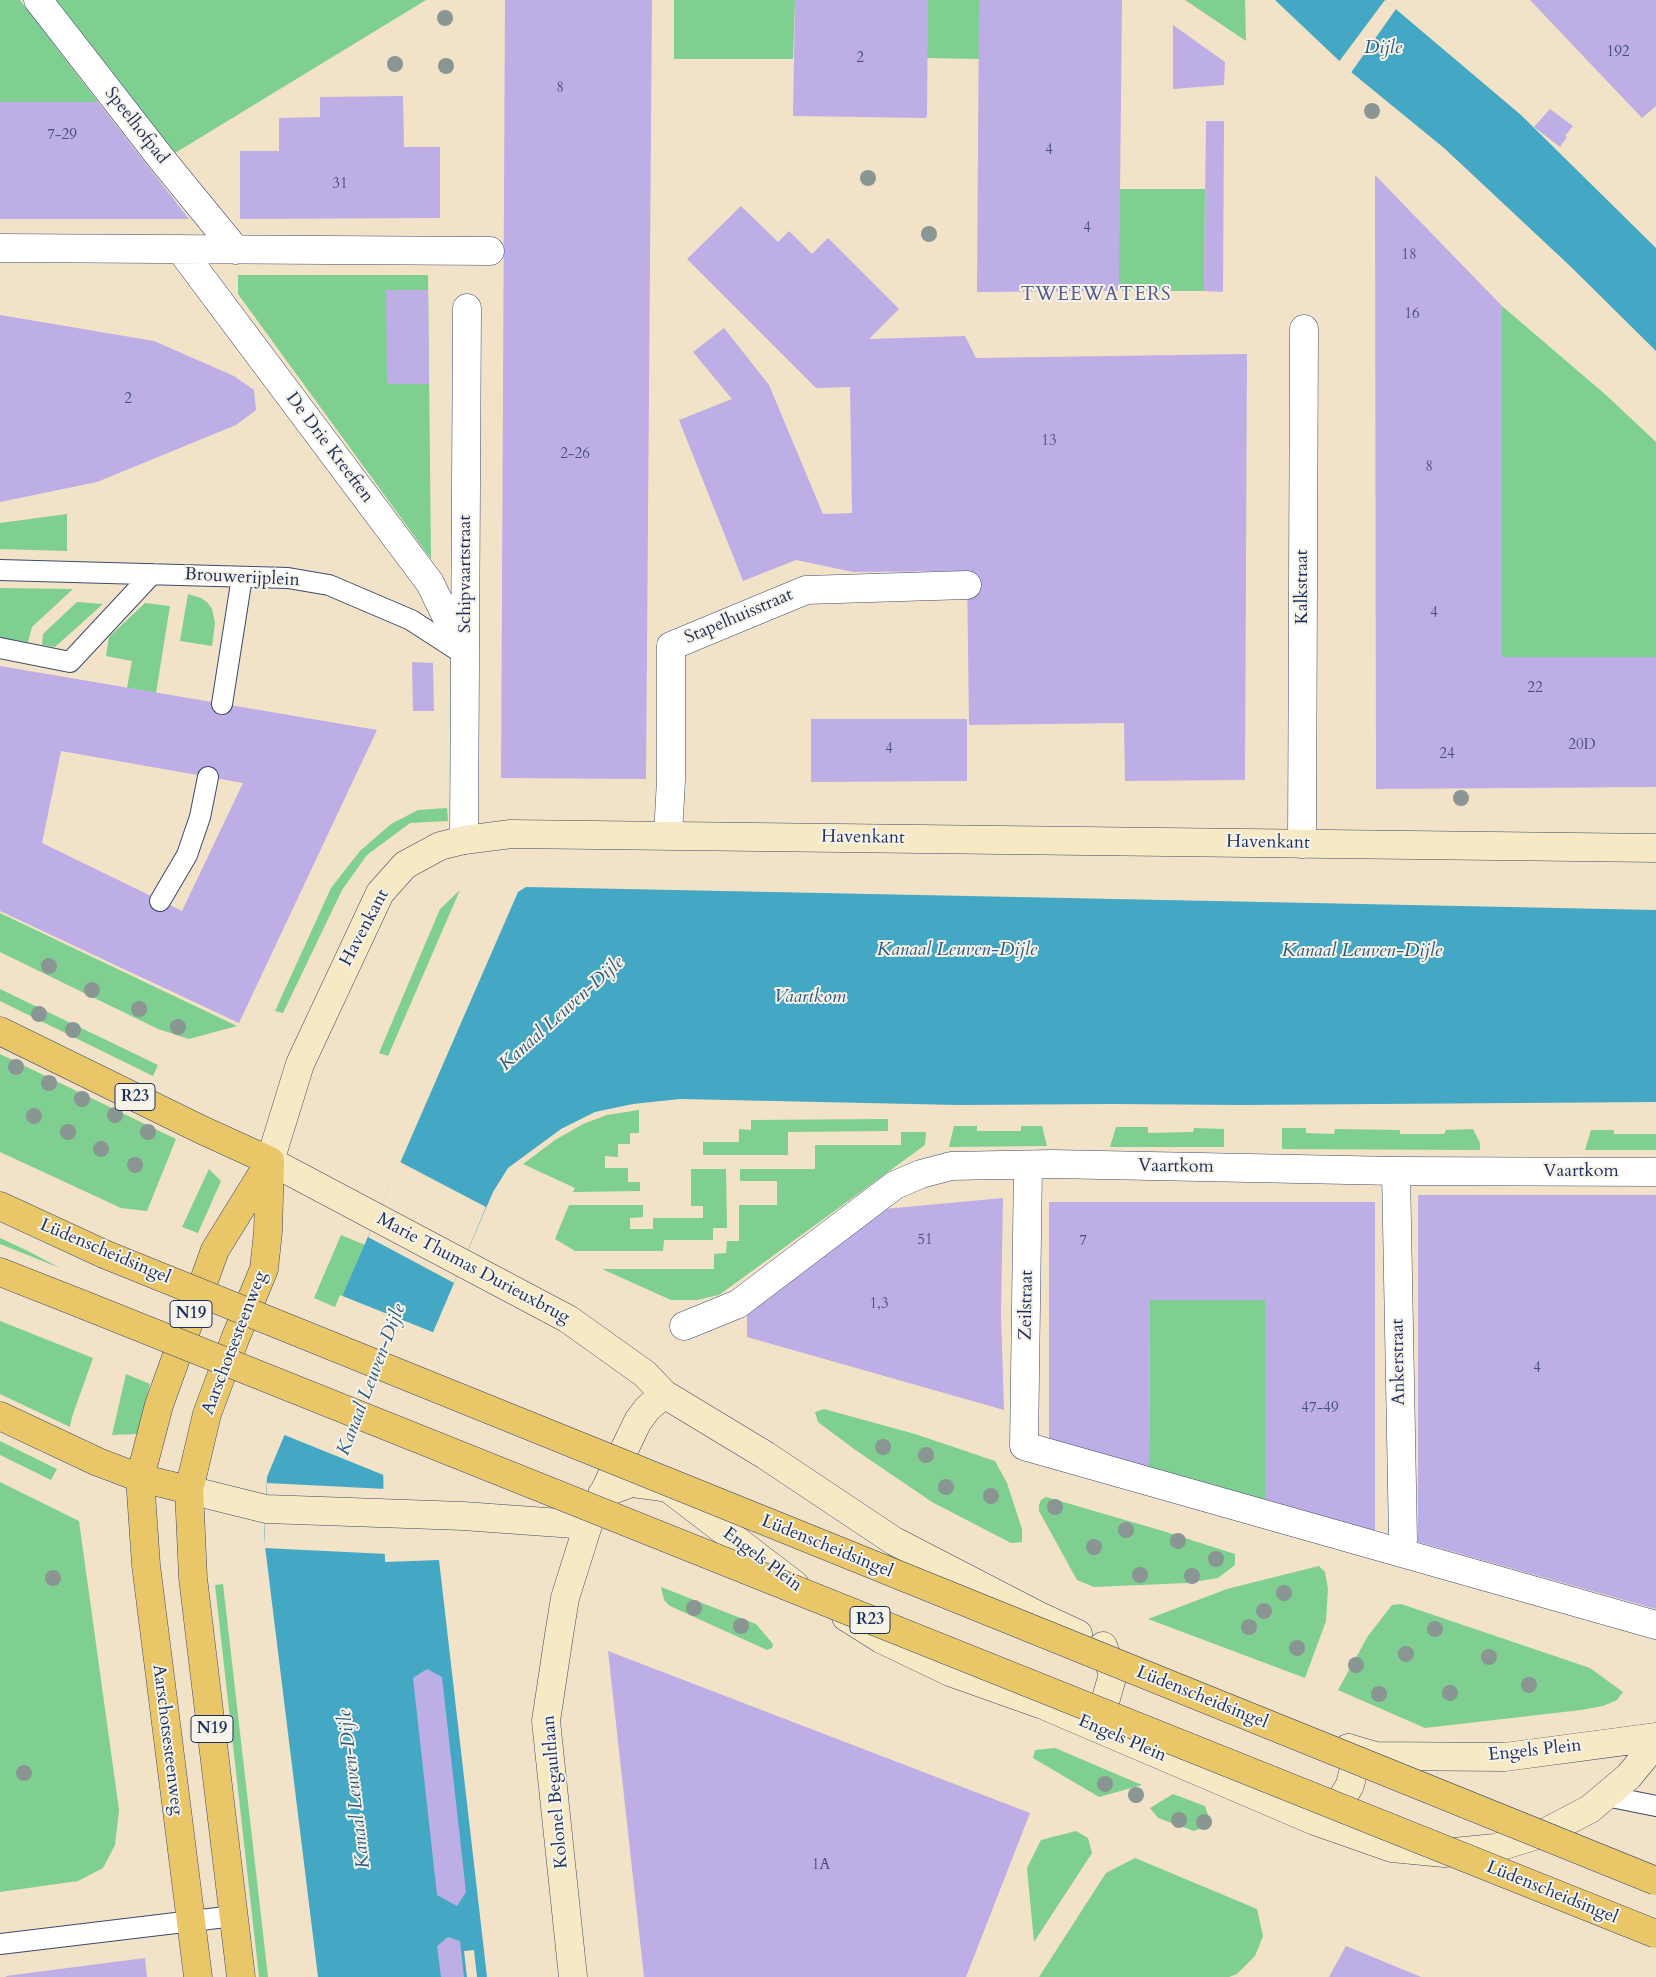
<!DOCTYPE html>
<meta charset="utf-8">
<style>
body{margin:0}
canvas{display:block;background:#f2e2c7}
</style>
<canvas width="1656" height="1977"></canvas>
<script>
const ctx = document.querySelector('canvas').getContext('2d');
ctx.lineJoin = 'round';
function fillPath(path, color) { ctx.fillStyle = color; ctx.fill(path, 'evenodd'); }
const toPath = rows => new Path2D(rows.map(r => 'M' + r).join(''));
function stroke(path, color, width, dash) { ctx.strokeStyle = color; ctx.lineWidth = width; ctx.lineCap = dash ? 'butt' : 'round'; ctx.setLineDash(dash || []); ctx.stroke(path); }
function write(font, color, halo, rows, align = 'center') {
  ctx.font = font + ' Cardo,serif'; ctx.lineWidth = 4; ctx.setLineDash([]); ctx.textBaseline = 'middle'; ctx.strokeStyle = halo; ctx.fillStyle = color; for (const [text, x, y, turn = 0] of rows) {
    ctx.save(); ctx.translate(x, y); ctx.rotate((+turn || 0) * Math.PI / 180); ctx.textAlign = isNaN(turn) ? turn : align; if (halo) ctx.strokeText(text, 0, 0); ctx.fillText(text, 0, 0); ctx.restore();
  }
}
fillPath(toPath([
 [0,0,20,0,98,102,0,102],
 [53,0,426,0,175,153],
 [674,0,795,0,793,59,674,59],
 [928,0,979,0,979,59,926,58],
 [1185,0,1245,0,1246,41],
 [1119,189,1205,189,1204,291,1119,291],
 [238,275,428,275,431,559,238,294],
 [1502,306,1606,395,1656,442,1656,657,1502,657],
 [67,514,67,551,0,549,0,523],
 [0,588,73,589,32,627,28,642,0,638],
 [188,594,201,598,207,602,212,609,215,623,212,646,180,641],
 [77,602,103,604,55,647,42,645,43,634],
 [145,603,170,606,156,693,127,688,132,661,106,656,109,637],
 [447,808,448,821,410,823,367,855,342,890,283,1013,275,1011,331,888,360,851,391,824,418,810],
 [460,890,388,1056,379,1053,440,909],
 [0,913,237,1026,189,1039,158,1029,0,952],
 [0,989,158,1065,153,1076,0,1001],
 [0,1054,176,1139,147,1211,121,1208,0,1152],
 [639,1110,639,1133,630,1133,630,1144,618,1144,618,1157,605,1156,605,1168,628,1168,628,1182,640,1182,640,1191,573,1192,575,1188,523,1164,555,1140,583,1124,607,1115],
 [888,1119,888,1131,788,1132,788,1155,703,1155,703,1142,739,1142,739,1129,751,1130,751,1120],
 [954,1126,977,1126,977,1131,1021,1131,1021,1126,1042,1126,1047,1146,949,1147],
 [1116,1127,1148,1127,1148,1133,1193,1132,1194,1128,1224,1129,1224,1147,1110,1147],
 [1282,1128,1306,1128,1306,1133,1334,1134,1335,1129,1400,1130,1400,1134,1444,1134,1446,1130,1473,1129,1480,1143,1480,1150,1282,1149],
 [1591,1130,1614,1130,1614,1134,1656,1134,1656,1150,1585,1150],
 [901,1132,926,1132,925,1145,719,1295,697,1300,671,1300,602,1269,714,1269,714,1254,726,1253,727,1241,739,1241,739,1205,777,1205,777,1181,740,1181,740,1169,815,1169,815,1145,901,1145],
 [209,1169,221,1181,198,1233,182,1227],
 [691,1169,726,1169,727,1228,713,1228,713,1240,664,1240,663,1251,575,1251,555,1239,569,1205,643,1205,643,1217,630,1218,630,1229,653,1229,653,1218,703,1218,703,1206,691,1206],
 [341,1235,365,1245,337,1308,314,1298],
 [0,1238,28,1251,60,1268,0,1244],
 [1150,1300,1265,1300,1265,1504,1149,1474],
 [0,1321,93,1358,72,1417,70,1427,0,1394],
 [126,1374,150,1384,137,1434,112,1435],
 [824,1409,915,1434,995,1461,1007,1483,1022,1529,1022,1542,1011,1543,932,1502,854,1449,818,1422,815,1412],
 [0,1441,57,1469,51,1480,0,1455],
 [0,1482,79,1521,119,1810,115,1845,103,1868,78,1881,0,1892],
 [1046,1497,1163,1531,1235,1554,1235,1565,1218,1578,1187,1583,1094,1587,1077,1580,1039,1511,1039,1505,1041,1500],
 [1319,1566,1325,1572,1328,1589,1326,1621,1305,1678,1148,1619,1227,1589],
 [223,1584,268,1977,259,1977,215,1585],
 [661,1587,756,1624,773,1644,772,1648,767,1650,670,1606,664,1600],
 [1401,1604,1590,1668,1623,1692,1617,1700,1603,1706,1581,1710,1425,1728,1338,1690,1368,1636,1392,1605],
 [1055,1748,1142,1785,1099,1797,1033,1758,1035,1750],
 [1173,1794,1205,1806,1211,1824,1194,1831,1158,1818,1150,1808],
 [1076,1831,1088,1838,1092,1853,1034,1942,1027,1868,1041,1840],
 [1135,1858,1257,1909,1263,1936,1255,1956,1237,1974,1229,1977,1039,1977,1106,1873]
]), '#7ecf90');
fillPath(toPath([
 [1275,0,1385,0,1521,115,1656,248,1656,351,1569,265,1444,148,1351,72],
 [526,887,1656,910,1656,1102,1240,1105,1114,1104,959,1105,680,1099,633,1104,595,1112,561,1129,508,1168,493,1192,434,1330,383,1464,385,1562,439,1560,487,1977,318,1977,264,1538,267,1477,343,1294,518,892]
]), '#44a8c4');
fillPath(toPath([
 [1385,0,1396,9,1350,74,1338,63],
 [400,1162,486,1207,454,1283,368,1237],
 [340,1295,435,1333,386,1464,386,1476,282,1434],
 [267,1483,386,1489,387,1554,264,1548],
 [474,1950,477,1977,467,1977,464,1951]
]), '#f2e2c7');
fillPath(toPath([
 [505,0,652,0,646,779,501,778],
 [795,0,928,0,927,115,926,118,793,116],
 [979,0,1122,0,1119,291,977,292],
 [1530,0,1656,0,1656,106,1642,118],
 [1173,25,1225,62,1224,85,1173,89],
 [403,96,404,147,440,147,440,218,240,219,240,151,279,151,279,118,320,117,320,97],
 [0,102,98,102,189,219,0,219],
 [1550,109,1573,126,1565,136,1567,137,1560,147,1534,127],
 [1206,121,1224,121,1223,292,1204,291],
 [1375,175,1502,306,1502,657,1656,657,1656,787,1376,789],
 [741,206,778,242,789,231,812,254,828,238,899,309,869,339,965,336,976,358,1247,354,1245,780,1125,781,1124,723,969,725,967,571,853,572,796,560,743,581,679,420,732,399,693,352,724,328,769,385,823,514,852,513,850,387,816,388,687,259],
 [386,290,428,290,429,384,387,384],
 [0,315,154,341,234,376,254,390,256,410,236,425,97,482,0,502],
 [412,662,433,663,434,711,413,711],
 [0,666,377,730,239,1023,0,911],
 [61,751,243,783,182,911,42,843],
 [811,719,967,719,967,781,811,782],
 [1418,1195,1656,1195,1656,1609,1418,1542],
 [1003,1198,1001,1313,1004,1410,747,1337,747,1313,884,1209],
 [1049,1202,1375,1202,1375,1539,1265,1504,1265,1300,1150,1300,1149,1474,1049,1448],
 [608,1651,1030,1813,966,1977,644,1977],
 [427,1669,442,1677,466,1892,457,1906,437,1895,413,1678],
 [448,1937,460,1941,464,1977,441,1977,437,1946],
 [1346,1946,1421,1977,1329,1977],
 [145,1958,147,1977,6,1977,6,1976]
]), '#bdaee5');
const lane = toPath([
 [0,570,288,578,329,585,411,620,465,655],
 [0,648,70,662,152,574],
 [222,704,242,577],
 [160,901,187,855,200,817,208,777],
 [1606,1796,1656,1806],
 [0,1944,234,1916]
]);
const street = toPath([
 [38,0,164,162,236,250],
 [0,248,490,251],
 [180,249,430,583,462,649],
 [668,835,671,780,671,646,806,590,967,585],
 [464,840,467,308],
 [1302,844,1304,329],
 [1028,1165,1024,1446,1656,1625],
 [1396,1171,1403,1539,1402,1553],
 [684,1326,738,1304,895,1185,921,1174,951,1166,1052,1164,1396,1171,1656,1172]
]);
const secondary = toPath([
 [189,1490,266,1509,463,1516,588,1525],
 [602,1494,631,1483,668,1488,795,1585],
 [846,1617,881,1639,950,1672,1043,1705,1315,1821,1392,1848,1444,1853,1495,1848,1544,1833,1590,1809,1629,1776,1656,1743],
 [1078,1634,1039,1616,894,1541,765,1455,664,1394,645,1374,568,1319,270,1161,300,1064,380,893,405,865,440,846,464,840,511,834,1656,848],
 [1082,1721,1105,1702,1113,1674,1103,1646],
 [1348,1748,1375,1756,1505,1757,1656,1737],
 [1318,1819,1335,1810,1350,1785,1355,1764,1349,1748],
 [573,1977,546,1721,559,1635,565,1598,588,1525,638,1421,647,1409,664,1394]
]);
const primary = toPath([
 [0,1031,202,1130,270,1161],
 [0,1206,104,1254],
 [0,1272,84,1305],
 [0,1416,98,1462,140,1478,189,1490],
 [198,1977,146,1565,140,1478,159,1405,215,1250,270,1161],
 [241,1977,193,1578,189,1490,207,1414,235,1339,264,1269,268,1232,270,1163]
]);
stroke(lane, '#3b4a6e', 22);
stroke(street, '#3b4a6e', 29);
stroke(secondary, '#3b4a6e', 29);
stroke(primary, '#3b4a6e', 29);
stroke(lane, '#fff', 20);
stroke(street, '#fff', 28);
stroke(secondary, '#f6e9c3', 28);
stroke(primary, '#e9c769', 28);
const primaryBridge = toPath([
 [104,1254,1656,1881],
 [84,1305,1656,1934]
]);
stroke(primaryBridge, '#3b4a6e', 29, []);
stroke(primaryBridge, '#e9c769', 28);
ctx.fillStyle = '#8a9694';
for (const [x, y] of [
 [445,18],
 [395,64],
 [446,66],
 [1372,111],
 [868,178],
 [929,234],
 [1461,798],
 [49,966],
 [92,990],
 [139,1009],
 [39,1014],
 [178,1027],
 [73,1030],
 [16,1067],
 [49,1083],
 [82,1099],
 [115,1115],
 [34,1116],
 [68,1132],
 [148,1132],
 [101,1149],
 [135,1165],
 [883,1447],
 [926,1455],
 [946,1487],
 [991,1496],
 [1055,1507],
 [1126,1530],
 [1178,1541],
 [1094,1547],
 [1216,1559],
 [1140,1575],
 [1192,1576],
 [53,1578],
 [1284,1593],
 [694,1608],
 [1264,1611],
 [741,1626],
 [1249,1627],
 [1435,1629],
 [1297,1648],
 [1406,1654],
 [1489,1657],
 [1356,1665],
 [1529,1685],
 [1450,1693],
 [1379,1694],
 [24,1773],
 [1105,1784],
 [1136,1795],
 [1179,1820],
 [1204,1822]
]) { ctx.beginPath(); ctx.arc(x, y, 8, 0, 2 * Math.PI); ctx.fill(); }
write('15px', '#444f80', null, [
 ["192",1618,53],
 ["2",860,59],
 ["8",560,89],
 ["7-29",62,136],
 ["4",1049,151],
 ["31",340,185],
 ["4",1087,229],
 ["18",1409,256],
 ["16",1412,315],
 ["2",128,400],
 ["13",1049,442],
 ["2-26",575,455],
 ["8",1429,468],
 ["4",1434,614],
 ["22",1535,689],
 ["20D",1582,746],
 ["4",889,750],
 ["24",1447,755],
 ["51",925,1241],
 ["7",1083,1242],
 ["1,3",879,1305],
 ["4",1537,1369],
 ["47-49",1320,1409],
 ["1A",821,1866]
]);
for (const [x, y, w] of [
 [135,1097,40],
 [191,1314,42],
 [870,1620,40],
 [212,1729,42]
]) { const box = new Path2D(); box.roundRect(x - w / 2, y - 13.5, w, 27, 4); ctx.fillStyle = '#f7f3e8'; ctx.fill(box); stroke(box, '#1b2f5e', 1); }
write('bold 16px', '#1b2f5e', null, [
 ["R23",135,1097],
 ["N19",191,1314],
 ["R23",870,1620],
 ["N19",212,1729]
]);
write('18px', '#1b2f5e', '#f7f3e8', [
 ["Speelhofpad",136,126,52],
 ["De Drie Kreeften",329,448,53],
 ["Schipvaartstraat",466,574,-90],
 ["Brouwerijplein",242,578,3],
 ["Kalkstraat",1303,587,-90],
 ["Stapelhuisstraat",739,617,-23],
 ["Havenkant",863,838,1],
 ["Havenkant",1268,843,1],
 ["Havenkant",365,928,-62],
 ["Vaartkom",1176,1167,1],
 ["Vaartkom",1581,1172],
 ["Lüdenscheidsingel",105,1252,23],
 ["Marie Thumas Durieuxbrug",473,1269,28],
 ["Zeilstraat",1027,1305,-89],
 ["Aarschotsesteenweg",235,1343,-69],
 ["Ankerstraat",1399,1362,-91],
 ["Lüdenscheidsingel",827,1547,22],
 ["Engels Plein",762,1560,37],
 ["Lüdenscheidsingel",1202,1698,22],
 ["Engels Plein",1122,1739,23],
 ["Aarschotsesteenweg",167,1740,83],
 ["Engels Plein",1535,1751,-6],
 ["Kolonel Begaultlaan",556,1792,-95],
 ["Lüdenscheidsingel",1552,1893,22]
]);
write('italic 19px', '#295982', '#f7f3e8', [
 ["Dijle",1383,49],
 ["Kanaal Leuven-Dijle",957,951],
 ["Kanaal Leuven-Dijle",1362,952],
 ["Vaartkom",810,998],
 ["Kanaal Leuven-Dijle",562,1014,-42],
 ["Kanaal Leuven-Dijle",372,1380,-69],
 ["Kanaal Leuven-Dijle",355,1789,-97]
]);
ctx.letterSpacing = '1px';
write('19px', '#545b8d', '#f7f3e8', [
 ["TWEEWATERS",1096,296]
]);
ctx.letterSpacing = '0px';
</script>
